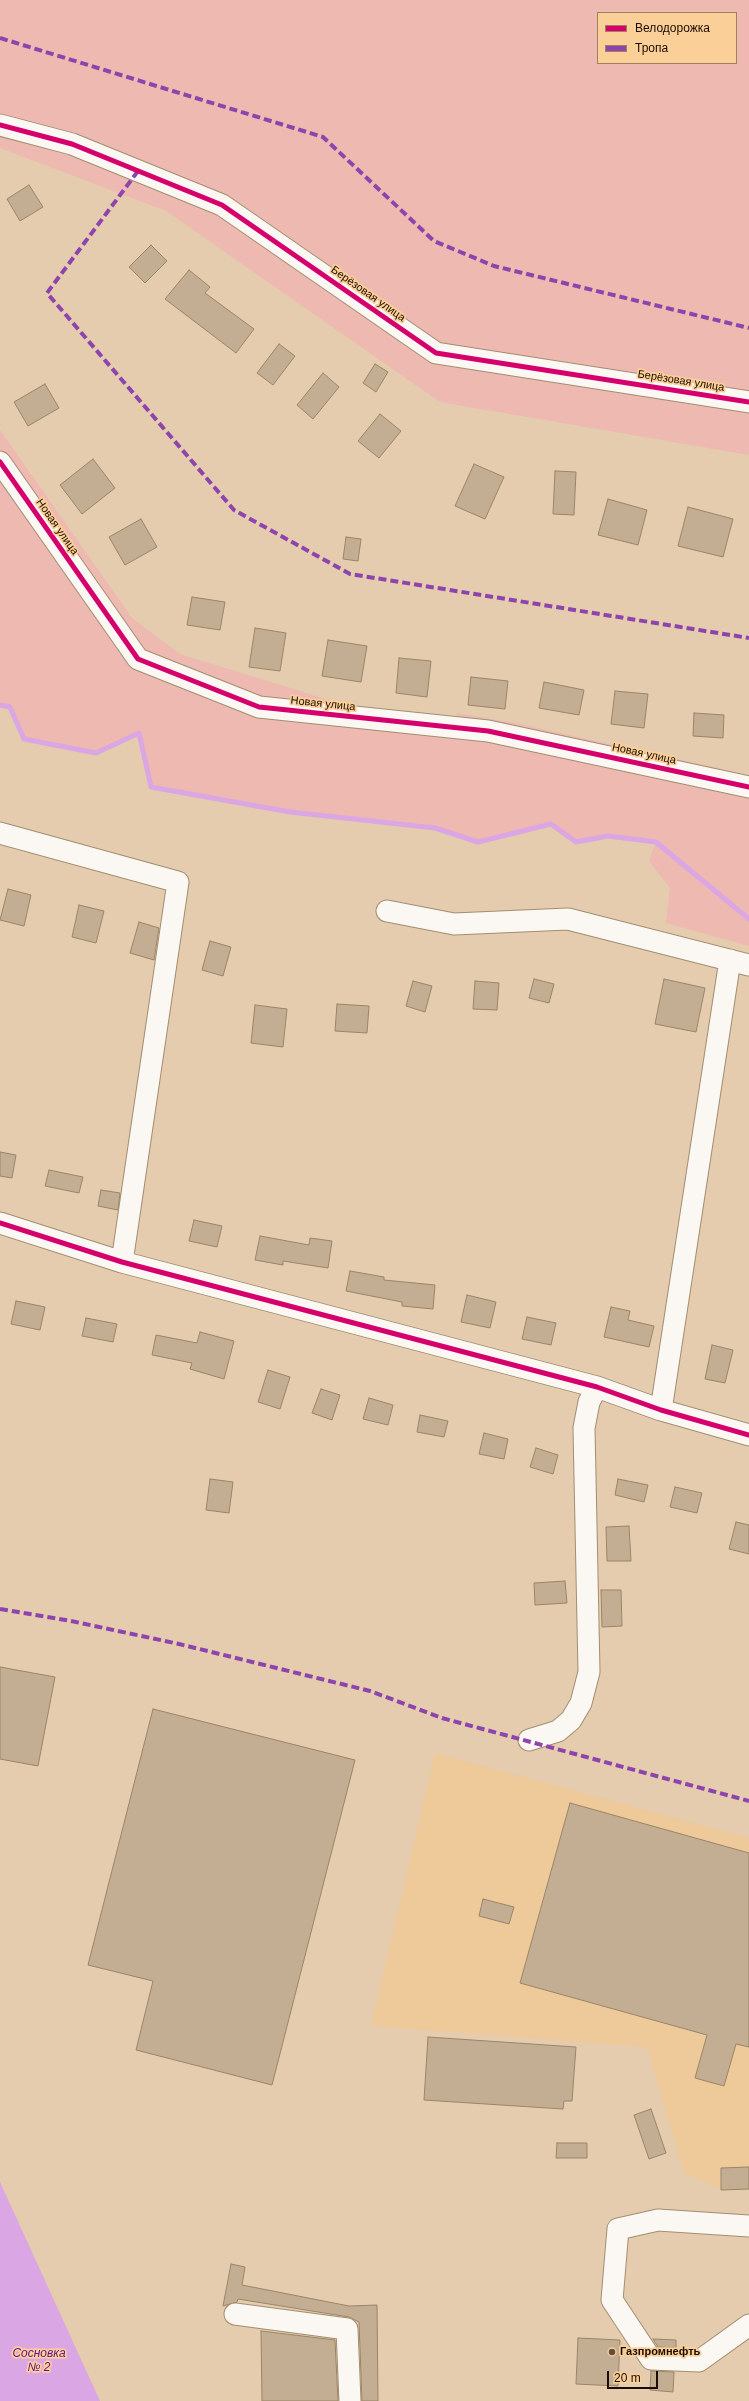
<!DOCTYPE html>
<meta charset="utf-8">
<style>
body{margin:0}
#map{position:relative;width:749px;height:2401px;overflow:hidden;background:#e5ccae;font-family:Helvetica,sans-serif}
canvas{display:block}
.legend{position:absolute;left:597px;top:12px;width:140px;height:52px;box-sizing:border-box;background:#fbcf98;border:1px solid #a1815b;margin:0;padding:5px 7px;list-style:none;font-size:12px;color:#1b0c00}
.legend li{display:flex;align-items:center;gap:8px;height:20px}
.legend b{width:20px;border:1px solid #a1815b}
.scale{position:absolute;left:607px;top:2371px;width:51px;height:18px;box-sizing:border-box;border:2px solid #1b0c00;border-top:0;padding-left:5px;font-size:12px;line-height:14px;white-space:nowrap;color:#1b0c00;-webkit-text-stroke:3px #fbcf98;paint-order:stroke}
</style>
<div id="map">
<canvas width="749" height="2401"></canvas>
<ul class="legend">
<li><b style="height:5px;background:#d6006c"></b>Велодорожка</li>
<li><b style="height:5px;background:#8e44ad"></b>Тропа</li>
</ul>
<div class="scale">20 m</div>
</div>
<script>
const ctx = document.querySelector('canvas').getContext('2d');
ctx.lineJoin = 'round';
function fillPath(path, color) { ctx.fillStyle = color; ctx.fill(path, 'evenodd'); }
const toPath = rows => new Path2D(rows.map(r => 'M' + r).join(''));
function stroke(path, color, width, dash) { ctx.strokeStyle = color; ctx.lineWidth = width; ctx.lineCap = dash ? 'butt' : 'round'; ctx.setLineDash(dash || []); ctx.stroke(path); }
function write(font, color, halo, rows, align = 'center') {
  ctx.font = font + ' Helvetica,sans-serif'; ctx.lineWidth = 3.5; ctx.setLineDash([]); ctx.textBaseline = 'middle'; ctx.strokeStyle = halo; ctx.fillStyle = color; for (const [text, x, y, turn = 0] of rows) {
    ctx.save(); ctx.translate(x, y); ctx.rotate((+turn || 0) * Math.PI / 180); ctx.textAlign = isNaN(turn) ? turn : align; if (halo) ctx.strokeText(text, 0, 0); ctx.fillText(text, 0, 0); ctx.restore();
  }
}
fillPath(toPath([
 [435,1753,749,1838,749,1853,570,1803,520,1983,749,2047,749,2189,721,2189,684,2173,647,2047,371,2026],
 [483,1899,514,1907,509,1924,479,1916]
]), '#eec99a');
fillPath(toPath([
 [0,0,749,0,749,455,440,402,166,211,0,148],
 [598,13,736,13,736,63,598,63],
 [0,430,132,618,180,654,368,712,455,727,457,713,515,723,749,775,749,946,666,923,670,888,649,861,656,842,608,836,576,842,551,824,478,842,435,828,290,812,151,787,139,733,96,753,24,739,10,707,0,705]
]), '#edb9b0');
fillPath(toPath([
 [0,2182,100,2401,0,2401]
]), '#daa6e4');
stroke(toPath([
 [0,705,10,707,24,739,96,753,139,733,151,787,290,812,435,828,478,842,551,824,576,842,608,836,656,842,749,919]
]), '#daa6e4', 5);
const building = toPath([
 [29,185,43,207,20,221,7,199,29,185],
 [151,245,167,261,145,283,129,267,151,245],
 [189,270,210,287,205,293,254,329,236,353,165,299,189,270],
 [279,344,295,356,273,385,257,373,279,344],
 [375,364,388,372,376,392,363,383,375,364],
 [323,373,339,387,313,419,297,405,323,373],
 [45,384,59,408,28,426,14,402,45,384],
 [380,414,401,431,379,458,358,441,380,414],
 [93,459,115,488,82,514,60,485,93,459],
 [474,464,504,477,485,519,455,506,474,464],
 [555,471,576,472,574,515,553,514,555,471],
 [608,499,647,510,638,545,598,535,608,499],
 [688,507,733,519,723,557,678,546,688,507],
 [141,519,157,547,125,565,109,537,141,519],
 [346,537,361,539,358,561,343,559,346,537],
 [192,597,225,602,220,630,187,625,192,597],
 [255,628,286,633,280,671,249,667,255,628],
 [328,640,367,646,361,682,322,676,328,640],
 [399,658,431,661,427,697,396,693,399,658],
 [471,677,508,681,505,709,468,705,471,677],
 [544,682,584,690,579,715,539,708,544,682],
 [615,691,648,694,644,728,611,724,615,691],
 [694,713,724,715,723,738,693,736,694,713],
 [8,889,31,895,24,926,0,920,8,889],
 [79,905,104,911,96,943,72,937,79,905],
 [139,922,159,928,154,960,130,953,139,922],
 [210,941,231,947,223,976,202,970,210,941],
 [534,979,554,984,549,1003,529,998,534,979],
 [664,979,705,988,696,1032,655,1024,664,979],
 [413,981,432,986,425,1012,406,1006,413,981],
 [475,981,499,983,497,1010,473,1009,475,981],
 [337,1004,369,1006,367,1033,335,1031,337,1004],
 [255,1005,287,1009,283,1047,251,1043,255,1005],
 [0,1152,16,1155,12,1178,0,1176,0,1152],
 [49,1170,83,1177,79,1193,45,1186,49,1170],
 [101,1190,120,1193,118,1210,98,1206,101,1190],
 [194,1220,222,1226,217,1247,189,1241,194,1220],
 [260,1236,309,1245,310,1238,332,1241,328,1268,283,1261,283,1265,255,1260,260,1236],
 [350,1271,384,1277,384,1280,435,1285,433,1309,402,1306,402,1302,346,1291,350,1271],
 [467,1295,496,1302,490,1328,461,1322,467,1295],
 [16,1301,45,1307,40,1330,11,1324,16,1301],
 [611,1307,630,1311,628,1320,654,1326,649,1347,604,1337,611,1307],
 [527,1317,556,1323,551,1345,522,1339,527,1317],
 [86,1318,117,1324,113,1342,82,1336,86,1318],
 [200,1332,234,1341,224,1379,190,1369,192,1363,152,1355,156,1335,197,1343,200,1332],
 [712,1345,733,1350,725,1383,705,1379,712,1345],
 [268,1370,290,1377,280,1409,258,1402,268,1370],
 [321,1389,340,1395,332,1420,312,1413,321,1389],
 [369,1398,393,1405,388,1425,363,1419,369,1398],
 [420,1415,448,1421,444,1437,417,1432,420,1415],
 [484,1433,508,1439,504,1459,479,1454,484,1433],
 [536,1448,558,1455,553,1474,530,1467,536,1448],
 [210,1479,233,1482,229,1513,206,1510,210,1479],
 [618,1479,648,1485,644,1502,615,1495,618,1479],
 [675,1487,702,1493,697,1513,670,1507,675,1487],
 [736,1522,749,1525,749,1554,729,1549,736,1522],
 [629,1526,631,1561,607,1561,606,1527,629,1526],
 [565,1581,567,1603,535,1605,534,1583,565,1581],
 [601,1590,621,1590,622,1626,602,1627,601,1590],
 [0,1667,55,1677,38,1766,0,1759,0,1667],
 [153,1709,355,1760,272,2085,136,2050,153,1981,88,1965,153,1709],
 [570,1803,749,1853,749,2047,736,2044,724,2086,695,2078,707,2035,520,1983,570,1803],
 [483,1899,514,1907,509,1924,479,1916,483,1899],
 [428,2037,576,2047,572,2101,564,2101,563,2109,424,2100,428,2037],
 [651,2109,666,2153,649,2159,634,2115,651,2109],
 [557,2143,587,2143,587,2158,556,2158,557,2143],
 [749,2167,749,2189,721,2190,721,2168,749,2167],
 [231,2264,245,2267,242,2285,349,2306,377,2305,378,2401,362,2401,359,2322,349,2317,238,2299,237,2302,223,2306,231,2264],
 [261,2331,335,2340,338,2401,262,2401,261,2331],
 [578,2338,620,2340,618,2386,576,2384,578,2338],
 [653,2339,676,2340,676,2348,658,2347,653,2339],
 [651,2371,674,2372,673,2392,650,2390,651,2371]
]);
fillPath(building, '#c3ae93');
stroke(building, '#9a8566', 1);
const minor = toPath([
 [0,125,72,144,222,205,436,353,749,402],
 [0,462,138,659,259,707,488,731,749,787],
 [0,833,178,882,122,1262],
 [387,911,454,924,568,919,749,965],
 [0,1223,122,1262,597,1387,661,1410,749,1435],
 [661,1410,730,960],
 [529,1740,558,1731,571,1720,581,1703,589,1672,584,1428,589,1402,597,1387],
 [749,2226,658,2220,618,2229,612,2300,651,2359,699,2361,749,2325],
 [235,2314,347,2329,350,2401]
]);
stroke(minor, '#a28e71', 23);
stroke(minor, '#fbf7f3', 21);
stroke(toPath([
 [0,38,323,137,434,241,494,266,749,328],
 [138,171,47,293,234,510,350,574,749,638],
 [0,1609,71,1621,179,1644,370,1691,442,1718,749,1801]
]), '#8e44ad', 4, [8, 4]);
stroke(toPath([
 [0,125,72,144,222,205,436,353,749,402],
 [0,462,138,659,259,707,488,731,749,787],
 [0,1223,122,1262,597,1387,661,1410,749,1435]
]), '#d6006c', 5);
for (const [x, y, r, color] of [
 [612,2352,4,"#624f3d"]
]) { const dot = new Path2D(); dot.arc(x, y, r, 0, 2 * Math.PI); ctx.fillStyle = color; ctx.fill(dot); stroke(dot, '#fbcf98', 1.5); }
write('11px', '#1b0c00', '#fbcf98', [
 ["Берёзовая улица",368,294,35],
 ["Берёзовая улица",681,381,9],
 ["Новая улица",57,527,55],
 ["Новая улица",323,704,6],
 ["Новая улица",644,754,12]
]);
write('bold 11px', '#1b0c00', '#fbcf98', [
 ["Газпромнефть",620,2352]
], 'left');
write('italic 12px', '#68138c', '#fbcf98', [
 ["Сосновка",39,2354],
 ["№ 2",39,2368]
]);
</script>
